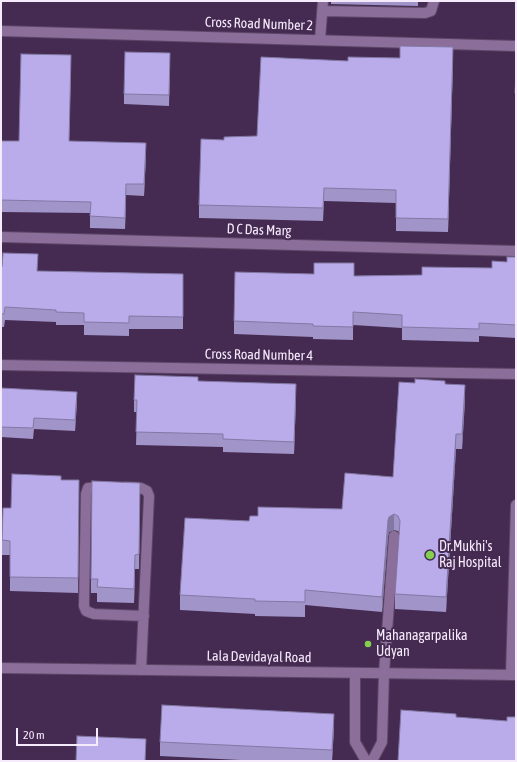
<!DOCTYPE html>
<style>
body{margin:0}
#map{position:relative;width:517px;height:762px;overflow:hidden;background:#452b51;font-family:"Asap Condensed",sans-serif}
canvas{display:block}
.frame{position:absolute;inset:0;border:2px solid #f6eafd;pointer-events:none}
.scale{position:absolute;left:16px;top:728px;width:82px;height:18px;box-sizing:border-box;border:2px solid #f6eafd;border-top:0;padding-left:5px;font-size:12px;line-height:14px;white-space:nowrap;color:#f6eafd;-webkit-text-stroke:3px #452b51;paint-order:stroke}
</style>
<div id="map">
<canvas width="517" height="762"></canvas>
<div class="frame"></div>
<div class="scale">20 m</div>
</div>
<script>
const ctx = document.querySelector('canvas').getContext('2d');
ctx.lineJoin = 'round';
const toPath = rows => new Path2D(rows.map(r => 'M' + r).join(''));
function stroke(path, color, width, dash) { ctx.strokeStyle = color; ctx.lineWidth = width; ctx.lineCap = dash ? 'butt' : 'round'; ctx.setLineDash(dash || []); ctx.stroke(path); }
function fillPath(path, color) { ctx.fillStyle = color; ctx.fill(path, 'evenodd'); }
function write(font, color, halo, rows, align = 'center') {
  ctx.font = font + ' "Asap Condensed",sans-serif'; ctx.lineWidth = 4; ctx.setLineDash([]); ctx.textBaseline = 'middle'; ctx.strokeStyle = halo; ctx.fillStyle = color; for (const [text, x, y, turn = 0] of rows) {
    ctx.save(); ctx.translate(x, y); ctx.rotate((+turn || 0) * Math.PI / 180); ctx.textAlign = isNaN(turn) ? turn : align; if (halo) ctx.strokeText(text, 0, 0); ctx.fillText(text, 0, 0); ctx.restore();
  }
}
const service = toPath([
 [104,487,88,488,86,494,84,606,86,611,94,614,144,616],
 [126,487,141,488,147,491,149,496,141,670],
 [384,673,394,536],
 [511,675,516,505]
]);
const minor = toPath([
 [322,11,425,13,431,11,434,1],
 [1,31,516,46],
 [320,40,323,1],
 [1,237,516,251],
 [1,365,516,374],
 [355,673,355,742,366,761],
 [372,761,382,742,384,673]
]);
const tertiary = toPath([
 [1,668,516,675]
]);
stroke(service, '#5c4666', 12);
stroke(minor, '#5c4666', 12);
stroke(tertiary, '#5c4666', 12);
stroke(service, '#8b6e9a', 10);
stroke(minor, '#8b6e9a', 10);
stroke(tertiary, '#8b6e9a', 10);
fillPath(toPath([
 [24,1,75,1,75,2],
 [331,1,418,1,418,6,331,4],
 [348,61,453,61,448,232,396,231,396,203,324,201,323,221,199,218,199,205,224,140,257,136],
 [170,63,169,106,124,104,124,94],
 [71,66,69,141,146,155,144,196,126,195,125,229,90,228,90,213,1,212,1,141,19,141],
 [516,77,516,114,515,114],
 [516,257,516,338,479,336,479,342,402,340,402,328,353,325,353,340,313,339,313,337,234,334,234,321,354,276,422,275,492,268,507,262],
 [1,267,37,271,183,274,183,329,129,329,129,336,84,335,84,325,56,325,56,322,5,320,4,327,1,327],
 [198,381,296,397,294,454,223,452,223,447,136,445,137,412,134,412,134,400],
 [415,383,445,384,465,400,462,449,456,449,446,612,395,609,395,594,400,534,398,531,394,530,389,532,388,536,382,612,305,605,305,617,255,616,255,614,180,610,180,595,249,521,258,516,342,509,393,477],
 [1,388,77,402,75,431,34,429,33,439,1,437],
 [61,480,79,480,78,593,10,591,10,555,2,555,2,540,11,508],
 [140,483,139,569,135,569,134,603,97,602,97,593,91,593,91,579],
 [334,728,332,761,260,761,160,756,160,742]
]), '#a094c9');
fillPath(toPath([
 [453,47,453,61,448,232,448,219],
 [146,143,146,155,144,196,144,184],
 [126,184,126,195,125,229,125,218],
 [296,384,296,397,294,454,294,442],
 [465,385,465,400,462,449,462,434],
 [77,392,77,402,75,431,75,420],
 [456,434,456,449,446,612,446,597],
 [394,514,394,530,389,532,388,536,382,612,382,597,388,520,389,517],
 [135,555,135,569,134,603,134,589],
 [334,714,334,728,332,761,332,750]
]), '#8278a4');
const building = toPath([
 [400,46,453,47,448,219,396,218,396,190,324,188,323,208,199,205,201,139,224,140,224,137,257,136,261,57,348,61,348,57,400,58,400,46],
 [125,52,170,53,169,95,124,94,125,52],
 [21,54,71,55,69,141,146,143,144,184,126,184,125,218,90,216,91,202,1,200,1,141,19,141,21,54],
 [516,77,516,93,515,93,516,77],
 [3,253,38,254,37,271,183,274,183,317,129,316,129,323,84,322,84,313,56,312,56,310,5,307,4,314,1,314,1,267,2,267,3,253],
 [507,257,516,257,516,325,479,323,479,329,402,327,402,315,353,312,353,327,313,326,313,324,234,321,235,272,314,274,314,263,354,263,354,276,422,275,422,267,492,268,492,261,507,262,507,257],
 [135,375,198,377,198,381,296,384,294,442,223,439,223,434,136,432,137,400,134,400,135,375],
 [415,379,445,381,445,384,465,385,462,434,456,434,446,597,395,594,400,521,398,516,394,514,389,517,388,520,382,597,305,590,305,602,255,601,255,599,180,595,185,518,249,521,250,516,258,516,258,507,342,509,345,473,393,477,399,382,415,383,415,379],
 [1,388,77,392,75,420,34,418,33,428,1,427,1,388],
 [12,474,61,476,61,480,79,480,78,578,10,577,10,541,2,540,3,508,11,508,12,474],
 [92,481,140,483,139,554,135,555,134,589,97,587,98,579,91,579,92,481],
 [162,705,334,714,332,750,160,742,162,705],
 [401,710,456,714,456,717,507,721,507,717,516,717,516,761,398,761,401,710],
 [77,736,146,739,145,761,76,761,77,736]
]);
fillPath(building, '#baacea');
stroke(building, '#8278a4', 1);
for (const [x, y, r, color] of [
 [430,555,5,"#84d04e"],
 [368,644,4,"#84d04e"]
]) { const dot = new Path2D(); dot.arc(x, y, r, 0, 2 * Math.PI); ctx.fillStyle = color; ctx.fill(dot); stroke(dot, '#452b51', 1.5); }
write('14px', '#f6eafd', '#452b51', [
 ["Cross Road Number 2",259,24,2],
 ["D C Das Marg",259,230,2],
 ["Cross Road Number 4",259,355,1],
 ["Lala Devidayal Road",259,657,1]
]);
write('14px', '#f6eafd', '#452b51', [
 ["Dr.Mukhi's",439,547],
 ["Raj Hospital",439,563],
 ["Mahanagarpalika",376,636],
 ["Udyan",376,652]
], 'left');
</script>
